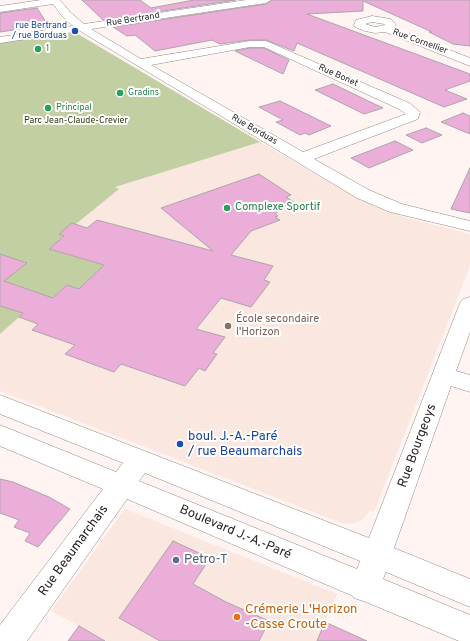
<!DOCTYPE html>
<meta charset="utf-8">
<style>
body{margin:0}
canvas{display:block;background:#fff4f1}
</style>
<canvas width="470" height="641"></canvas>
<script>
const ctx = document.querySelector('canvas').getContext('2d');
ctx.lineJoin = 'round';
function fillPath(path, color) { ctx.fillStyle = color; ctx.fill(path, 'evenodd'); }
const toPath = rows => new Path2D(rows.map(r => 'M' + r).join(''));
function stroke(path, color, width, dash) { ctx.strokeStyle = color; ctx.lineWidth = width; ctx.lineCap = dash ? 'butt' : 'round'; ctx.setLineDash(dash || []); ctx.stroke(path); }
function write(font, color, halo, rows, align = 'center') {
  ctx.font = font + ' Overpass,sans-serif'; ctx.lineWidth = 4; ctx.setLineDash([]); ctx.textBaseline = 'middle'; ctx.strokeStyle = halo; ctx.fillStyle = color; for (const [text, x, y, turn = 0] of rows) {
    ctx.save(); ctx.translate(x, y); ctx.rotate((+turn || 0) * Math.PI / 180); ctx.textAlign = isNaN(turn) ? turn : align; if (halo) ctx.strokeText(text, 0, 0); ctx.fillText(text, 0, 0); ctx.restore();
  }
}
fillPath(toPath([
 [260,142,361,200,403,217,470,234,470,266,374,512,369,511,366,516,361,521,350,524,339,522,0,391,0,334,44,295,53,298,67,285,104,266,49,249,63,236,59,234,72,223,76,224,118,189,114,187],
 [125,509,337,594,317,641,107,641,51,611]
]), '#fae7e0');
fillPath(toPath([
 [67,33,78,34,260,142,115,187,119,189,76,224,59,234,64,236,49,249,104,265,79,289,67,285,53,298,44,295,0,334,0,43]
]), '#c2cfa3');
const building = toPath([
 [82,0,140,0,151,8,194,0,236,0,103,20,82,0],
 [272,0,470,0,470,46,453,44,429,32,432,32,363,1,363,11,307,14,470,74,470,81,445,90,467,99,444,107,297,43,294,51,266,40,250,40,220,44,212,40,155,51,135,35,127,36,113,27,266,4,272,0],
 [37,8,48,25,0,32,0,13,37,8],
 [250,48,264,48,289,60,283,74,235,51,250,48],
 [333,84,383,108,364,114,315,90,333,84],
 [280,101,331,126,309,135,305,133,300,135,276,122,283,120,259,107,280,101],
 [463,113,470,116,470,134,441,122,463,113],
 [426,128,442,135,422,143,406,135,426,128],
 [395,141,413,150,369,168,351,158,395,141],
 [470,168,470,213,451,209,470,168],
 [259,174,291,195,286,197,297,204,275,213,278,216,275,217,280,220,251,231,231,255,273,266,264,280,270,282,251,307,221,298,196,329,225,337,213,353,217,354,205,371,199,368,185,386,121,364,114,372,65,354,75,345,32,330,38,324,19,317,23,313,0,306,0,254,27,263,4,281,53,298,67,285,79,289,104,265,49,249,64,236,59,234,72,223,87,228,97,220,213,251,161,208,259,174],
 [0,479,13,482,49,497,70,509,38,547,25,541,30,533,14,527,19,520,0,513,0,479],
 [173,541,210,558,193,584,226,602,269,621,259,641,160,641,119,618,173,541],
 [325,622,367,641,317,641,325,622],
 [79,626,105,641,68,641,79,626]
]);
fillPath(building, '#eaaed8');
stroke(building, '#ada5aa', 1);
const minor = toPath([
 [41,0,60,0,70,12,84,24,246,0,271,0,266,3,91,29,141,59,250,41,266,41,409,103,420,112,418,119,314,159,369,190,402,204,470,221,470,231,390,212,357,198,80,31,0,43,0,37,73,26,62,16,53,4,0,12,0,6,41,0],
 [250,47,264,47,399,109,406,114,303,152,151,65,250,47],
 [372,16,391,19,396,25,394,28,470,58,470,66,385,32,375,33,365,31,355,27,354,25,356,20,372,16],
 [372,22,384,24,385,25,375,27,365,24,372,22],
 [470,297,470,332,456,371,470,375,470,392,451,386,394,548,470,579,470,607,386,572,383,579,470,615,470,641,459,641,366,602,354,598,353,596,127,499,27,641,0,641,0,625,103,489,0,446,0,425,116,472,123,463,0,414,0,395,369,538,460,303,463,299,470,297],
 [145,473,360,561,357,569,139,481,145,473]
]);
stroke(minor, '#928985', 1);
fillPath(minor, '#fff');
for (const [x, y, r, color] of [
 [75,31,4,"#1a4fb4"],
 [38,49,4,"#2e9e5b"],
 [120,93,4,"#2e9e5b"],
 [48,108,4,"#2e9e5b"],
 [227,208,4,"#2e9e5b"],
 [228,326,4,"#8d6e63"],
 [180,444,4,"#1a4fb4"],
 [176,560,4,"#5c6f8a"],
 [237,617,4,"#e8710a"]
]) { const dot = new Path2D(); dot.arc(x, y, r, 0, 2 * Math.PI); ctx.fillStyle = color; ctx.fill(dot); stroke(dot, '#fff', 1.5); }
write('9px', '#282423', '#fff', [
 ["Rue Bertrand",133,20,-9],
 ["Rue Cornellier",420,42,20],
 ["Rue Bonet",338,76,24],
 ["Rue Borduas",254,130,30]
]);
write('9px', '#164399', '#fff', [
 ["rue Bertrand",67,26],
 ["/ rue Borduas",67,36]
], 'right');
write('9px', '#27864d', '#fff', [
 ["1",46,49],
 ["Gradins",128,93],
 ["Principal",56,108]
], 'left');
write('9px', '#303b0a', '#fff', [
 ["Parc Jean-Claude-Crevier",76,121]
]);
write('11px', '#27864d', '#fff', [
 ["Complexe Sportif",235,208]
], 'left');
write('11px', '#785e54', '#fff', [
 ["École secondaire",236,320],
 ["l'Horizon",236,333]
], 'left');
write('13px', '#164399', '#fff', [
 ["boul. J.-A.-Paré",188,437],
 ["/ rue Beaumarchais",188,452]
], 'left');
write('13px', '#282423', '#fff', [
 ["Rue Bourgeoys",418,446,-70],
 ["Boulevard J.-A.-Paré",235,533,23],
 ["Rue Beaumarchais",74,551,-54]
]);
write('13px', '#4e5e75', '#fff', [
 ["Petro-T",184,560]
], 'left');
write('13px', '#c56008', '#fff', [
 ["Crémerie L'Horizon",245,610],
 ["-Casse Croute",245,625]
], 'left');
</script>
